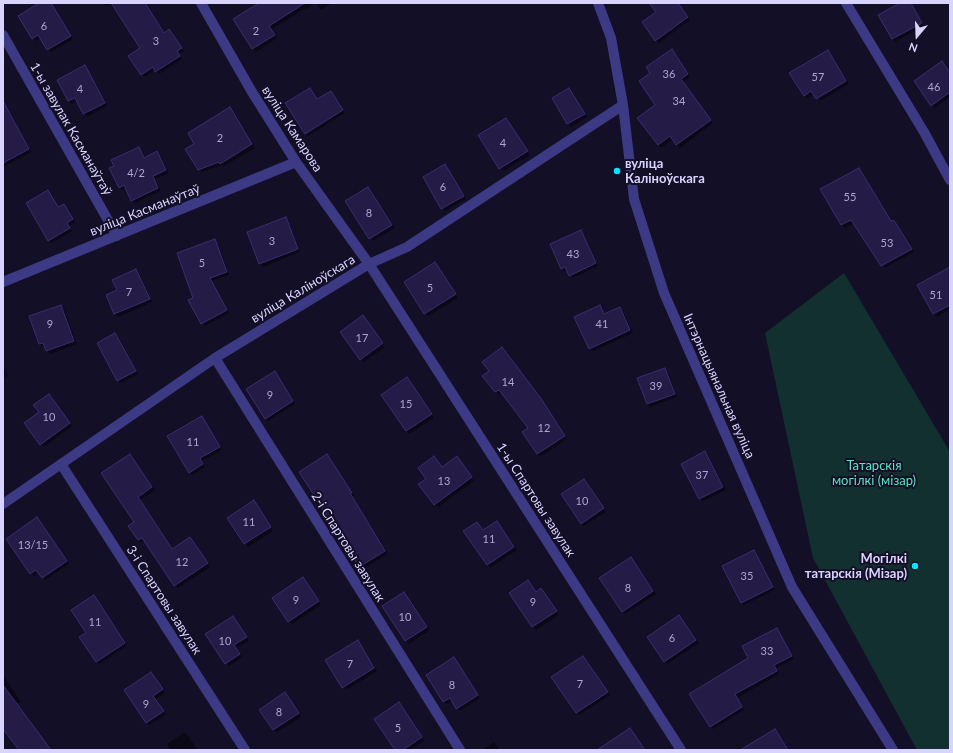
<!DOCTYPE html>
<meta charset="utf-8">
<style>
body{margin:0}
#map{position:relative;width:953px;height:753px;overflow:hidden;background:#130f26;font-family:Lato,sans-serif}
canvas{display:block}
.frame{position:absolute;inset:0;border:4px solid #d9d4ff;pointer-events:none}
.north{position:absolute;left:897px;top:16px;width:40px;height:40px;-webkit-text-stroke:3px #130f26;paint-order:stroke;rotate:199deg;font-size:11px;font-weight:700;line-height:16px;text-align:center;color:#d9d4ff}
.north::after{content:'';display:block;margin:auto;width:14px;height:18px;background:#d9d4ff;clip-path:polygon(50% 0,100% 100%,50% 72%,0 100%)}
</style>
<div id="map">
<canvas width="953" height="753"></canvas>
<div class="frame"></div>
<div class="north">N</div>
</div>
<script>
const ctx = document.querySelector('canvas').getContext('2d');
ctx.lineJoin = 'round';
function fillPath(path, color) { ctx.fillStyle = color; ctx.fill(path, 'evenodd'); }
const toPath = rows => new Path2D(rows.map(r => 'M' + r).join(''));
function stroke(path, color, width, dash) { ctx.strokeStyle = color; ctx.lineWidth = width; ctx.lineCap = dash ? 'butt' : 'round'; ctx.setLineDash(dash || []); ctx.stroke(path); }
function write(font, color, halo, rows, align = 'center') {
  ctx.font = font + ' Lato,sans-serif'; ctx.lineWidth = 4; ctx.setLineDash([]); ctx.textBaseline = 'middle'; ctx.strokeStyle = halo; ctx.fillStyle = color; for (const [text, x, y, turn = 0] of rows) {
    ctx.save(); ctx.translate(x, y); ctx.rotate((+turn || 0) * Math.PI / 180); ctx.textAlign = isNaN(turn) ? turn : align; if (halo) ctx.strokeText(text, 0, 0); ctx.fillText(text, 0, 0); ctx.restore();
  }
}
fillPath(toPath([
 [844,273,950,452,950,750,917,750,813,558,765,333]
]), '#12302f');
fillPath(toPath([
 [41,3,51,3,73,39,51,52,41,38,36,41,33,38],
 [102,3,142,3,165,34,172,34,184,51,179,54,182,59,159,74,155,70,145,77,142,74,141,48,116,10,115,11,110,4,106,6],
 [261,3,332,3,321,10,316,3,306,9,306,8,272,29,277,38,256,52,235,20],
 [657,3,678,3,690,20,659,43,656,40],
 [902,3,912,3,924,26,895,42,880,16],
 [828,51,849,84,820,101,814,94,807,98,804,95],
 [675,53,690,77,683,82,713,123,680,148,673,139,661,148,639,118,656,105,652,74],
 [87,69,107,106,87,117,77,101,72,104,69,101,58,80],
 [950,73,950,97,935,108,932,105],
 [569,89,587,117,571,127,553,98],
 [331,92,345,113,308,136,305,133,317,100],
 [232,112,255,148,224,166,222,165,202,172,199,169,196,144],
 [9,114,12,116,31,152,3,167,3,117],
 [506,119,530,155,503,171,480,135],
 [139,149,145,158,157,153,160,156,169,173,155,179,161,191,135,203,132,200,126,188,122,190,119,187],
 [445,165,466,199,445,211,424,177],
 [859,170,891,222,893,221,898,226,914,252,885,268,854,223,845,228,842,225,821,190],
 [368,188,395,228,373,241,347,202],
 [64,205,75,222,69,226,72,231,51,243,49,240,59,208],
 [285,218,288,221,300,252,263,267,260,264,248,233],
 [581,232,584,235,598,266,573,278,567,270,565,271,562,268],
 [215,241,218,244,229,275,212,281,229,313,205,326,202,323,194,298],
 [435,263,458,298,428,316,405,282],
 [950,268,950,309,937,317,934,314],
 [136,270,139,273,152,302,118,317,115,314,107,295,118,290],
 [61,306,64,309,77,344,50,354,45,346,43,347,40,344,30,317],
 [600,307,605,315,620,308,623,311,633,333,593,351,590,348],
 [366,320,385,347,364,362,361,359],
 [115,334,118,337,138,374,121,383,118,380,98,344],
 [505,351,545,404,567,439,540,457,537,454,530,428,502,392,499,395,484,376,490,371],
 [3,365,8,376,3,378],
 [665,369,668,372,677,397,650,407,647,404],
 [277,376,295,404,268,421,265,418],
 [410,382,434,418,409,434,406,431],
 [49,395,72,426,44,447,41,444,40,412],
 [204,421,222,450,202,461,205,467,192,475,189,472],
 [705,452,708,455,726,490,703,501,700,498],
 [130,455,155,490,140,500,173,550,190,538,210,567,178,588,145,541,142,543,139,540,130,526,136,522],
 [327,455,354,496,352,497,387,554,362,570,300,473],
 [460,461,474,481,438,507,435,504,442,468],
 [587,483,606,512,584,526,581,523],
 [256,505,273,531,248,547,228,518],
 [40,522,69,564,45,580,39,572,34,576,31,573,7,539],
 [497,522,517,550,490,568,465,532,483,531],
 [753,551,756,554,775,590,744,605,741,603],
 [631,558,656,594,625,614,622,611],
 [528,581,537,593,541,589,544,592,559,615,536,630,510,593],
 [306,582,321,605,292,624,273,598],
 [404,593,430,630,409,644,384,606],
 [94,596,127,646,99,664,97,661,87,633],
 [679,616,699,643,667,664,664,661],
 [233,617,249,640,236,648,242,657,229,666,226,663],
 [779,633,794,659,776,668,779,674,737,698,744,710,713,729,710,726,750,659],
 [358,641,377,671,346,690,343,687],
 [583,657,610,695,579,715,577,712],
 [454,659,480,698,460,711,453,701,447,704,444,702,428,675],
 [151,673,165,693,156,699,166,715,149,725,146,722],
 [3,675,21,702,17,704,51,750,20,750,3,723],
 [288,697,301,717,276,733,273,730],
 [402,707,424,741,410,750,396,750],
 [185,732,198,750,171,750,167,744],
 [494,742,500,750,482,750]
]), '#0007');
const building = toPath([
 [39,3,51,3,71,36,47,50,38,35,32,39,18,16,39,3],
 [111,3,145,3,164,33,169,29,182,48,177,51,180,56,155,72,153,67,141,75,128,56,140,48,111,3],
 [259,3,305,3,269,26,275,35,252,49,233,19,259,3],
 [649,3,678,3,688,17,655,41,642,22,656,12,649,3],
 [900,3,911,3,922,23,892,39,878,15,900,3],
 [672,49,688,74,681,79,711,120,676,145,670,136,658,145,637,118,655,105,639,81,650,73,646,67,672,49],
 [828,50,846,81,816,99,811,91,804,96,789,73,828,50],
 [942,61,950,73,950,92,931,106,914,81,942,61],
 [85,65,105,103,83,114,75,98,68,101,57,80,85,65],
 [310,88,317,99,331,91,343,110,305,134,285,103,310,88],
 [569,88,585,114,567,124,552,98,569,88],
 [3,101,29,149,3,163,3,101],
 [230,107,252,144,220,164,219,162,198,170,185,149,194,144,188,133,230,107],
 [506,118,528,151,499,169,478,135,506,118],
 [139,147,144,158,157,151,166,170,153,176,158,188,131,201,124,185,119,188,109,168,114,166,111,160,139,147],
 [445,164,464,196,441,209,423,177,445,164],
 [859,168,891,221,893,220,895,222,912,249,881,266,851,220,841,225,820,189,859,168],
 [368,187,392,225,369,239,345,201,368,187],
 [48,190,58,207,64,204,73,219,67,223,70,228,48,241,26,203,48,190],
 [286,217,298,249,259,264,247,232,286,217],
 [581,230,596,263,569,276,565,267,561,269,550,244,581,230],
 [215,239,227,272,210,278,227,310,201,324,188,300,193,298,177,253,215,239],
 [435,262,456,294,424,314,404,282,435,262],
 [950,267,950,305,933,314,917,285,950,267],
 [136,269,150,299,114,314,106,295,117,290,112,280,136,269],
 [61,305,74,341,46,351,43,343,39,344,29,316,61,305],
 [600,305,604,314,620,307,630,330,589,349,574,317,600,305],
 [363,315,383,343,360,360,340,332,363,315],
 [115,333,136,371,117,381,97,343,115,333],
 [502,347,542,400,565,436,537,454,522,432,528,428,499,390,495,392,482,376,489,371,482,362,502,347],
 [665,368,675,394,647,404,637,378,665,368],
 [275,371,293,401,265,419,246,389,275,371],
 [407,377,432,414,406,431,381,395,407,377],
 [49,394,70,423,40,445,24,423,39,412,33,405,49,394],
 [202,416,220,447,200,458,203,464,189,473,167,436,202,416],
 [705,451,723,487,699,499,681,464,705,451],
 [130,454,152,487,138,497,172,549,190,537,208,563,174,586,142,538,138,540,128,526,134,522,101,473,130,454],
 [327,454,352,493,350,493,385,551,359,567,341,537,299,472,327,454],
 [434,456,442,467,457,456,472,477,434,505,418,484,426,479,418,468,434,456],
 [584,479,604,508,581,524,561,494,584,479],
 [254,500,271,527,244,544,227,518,254,500],
 [37,517,67,561,42,578,36,570,30,574,6,539,37,517],
 [497,521,514,547,487,565,463,531,477,522,483,530,497,521],
 [754,550,773,587,741,603,722,566,754,550],
 [631,557,653,591,622,612,599,578,631,557],
 [303,577,319,601,288,622,272,598,303,577],
 [528,580,536,592,541,588,557,611,532,627,509,593,528,580],
 [404,592,427,627,405,641,382,606,404,592],
 [94,595,125,643,96,662,79,637,86,633,71,610,94,595],
 [679,615,696,640,664,662,647,637,679,615],
 [233,616,247,637,234,645,240,654,225,664,205,634,233,616],
 [777,628,792,656,774,665,777,671,735,694,742,707,710,727,689,694,748,658,742,646,777,628],
 [358,640,374,668,342,688,325,660,358,640],
 [583,656,608,692,576,713,551,677,583,656],
 [454,657,478,695,456,709,450,698,443,702,426,675,454,657],
 [151,672,163,689,153,696,164,711,146,723,124,690,151,672],
 [3,685,51,750,19,750,3,729,3,685],
 [285,692,299,713,273,730,259,710,285,692],
 [399,702,422,737,403,750,395,750,374,719,399,702],
 [630,728,645,750,597,750,630,728],
 [775,729,788,750,740,750,775,729]
]);
fillPath(building, '#241b47');
stroke(building, '#3b2d73', 1);
stroke(toPath([
 [201,3,252,92,296,162,369,264,681,750],
 [598,3,611,38,623,105,634,199,664,293,792,587,893,750],
 [846,3,924,132,950,180],
 [3,35,117,236],
 [3,282,296,162],
 [215,358,460,750],
 [61,464,245,750],
 [3,504,215,358,369,264,407,247,623,105]
]), '#3d3a85', 10);
for (const [x, y, r, color] of [
 [617,171,4,"#00e5ff"],
 [915,566,4,"#00e5ff"]
]) { const dot = new Path2D(); dot.arc(x, y, r, 0, 2 * Math.PI); ctx.fillStyle = color; ctx.fill(dot); stroke(dot, '#130f26', 1.5); }
write('11px', '#aca6d1', null, [
 ["6",44,26],
 ["2",256,31],
 ["3",156,41],
 ["36",669,74],
 ["57",818,77],
 ["46",934,87],
 ["4",80,89],
 ["34",679,101],
 ["2",220,138],
 ["4",503,143],
 ["4/2",136,173],
 ["6",443,187],
 ["55",850,197],
 ["8",369,213],
 ["3",272,241],
 ["53",887,243],
 ["43",573,254],
 ["5",202,263],
 ["5",430,288],
 ["7",129,292],
 ["51",936,295],
 ["9",50,324],
 ["41",602,324],
 ["17",362,338],
 ["14",508,382],
 ["39",656,386],
 ["9",270,395],
 ["15",406,404],
 ["10",49,417],
 ["12",544,428],
 ["11",193,442],
 ["37",702,475],
 ["13",444,481],
 ["10",582,501],
 ["11",249,522],
 ["11",489,539],
 ["13/15",33,545],
 ["12",182,562],
 ["35",747,576],
 ["8",628,588],
 ["9",296,600],
 ["9",533,602],
 ["10",405,617],
 ["11",95,622],
 ["6",672,638],
 ["10",225,641],
 ["33",767,651],
 ["7",350,664],
 ["7",580,684],
 ["8",452,685],
 ["9",146,704],
 ["8",279,712],
 ["5",398,728]
]);
write('13px', '#d9d4ff', '#130f26', [
 ["1-ы завулак Касманаўтаў",71,129,60],
 ["вуліца Камарова",292,129,57],
 ["вуліца Касманаўтаў",145,210,-22],
 ["вуліца Каліноўскага",303,289,-31],
 ["Інтэрнацыянальная вуліца",719,386,66],
 ["1-ы Спартовы завулак",536,500,57],
 ["2-і Спартовы завулак",348,547,58],
 ["3-і Спартовы завулак",164,600,57]
]);
write('bold 13px', '#d9d4ff', '#130f26', [
 ["вуліца",625,164],
 ["Каліноўскага",625,179],
 ["Могілкі",907,559,"right"],
 ["татарскія (Мізар)",907,574,"right"]
], 'left');
write('13px', '#5fe0c0', '#130f26', [
 ["Татарскія",874,466],
 ["могілкі (мізар)",874,481]
]);
</script>
